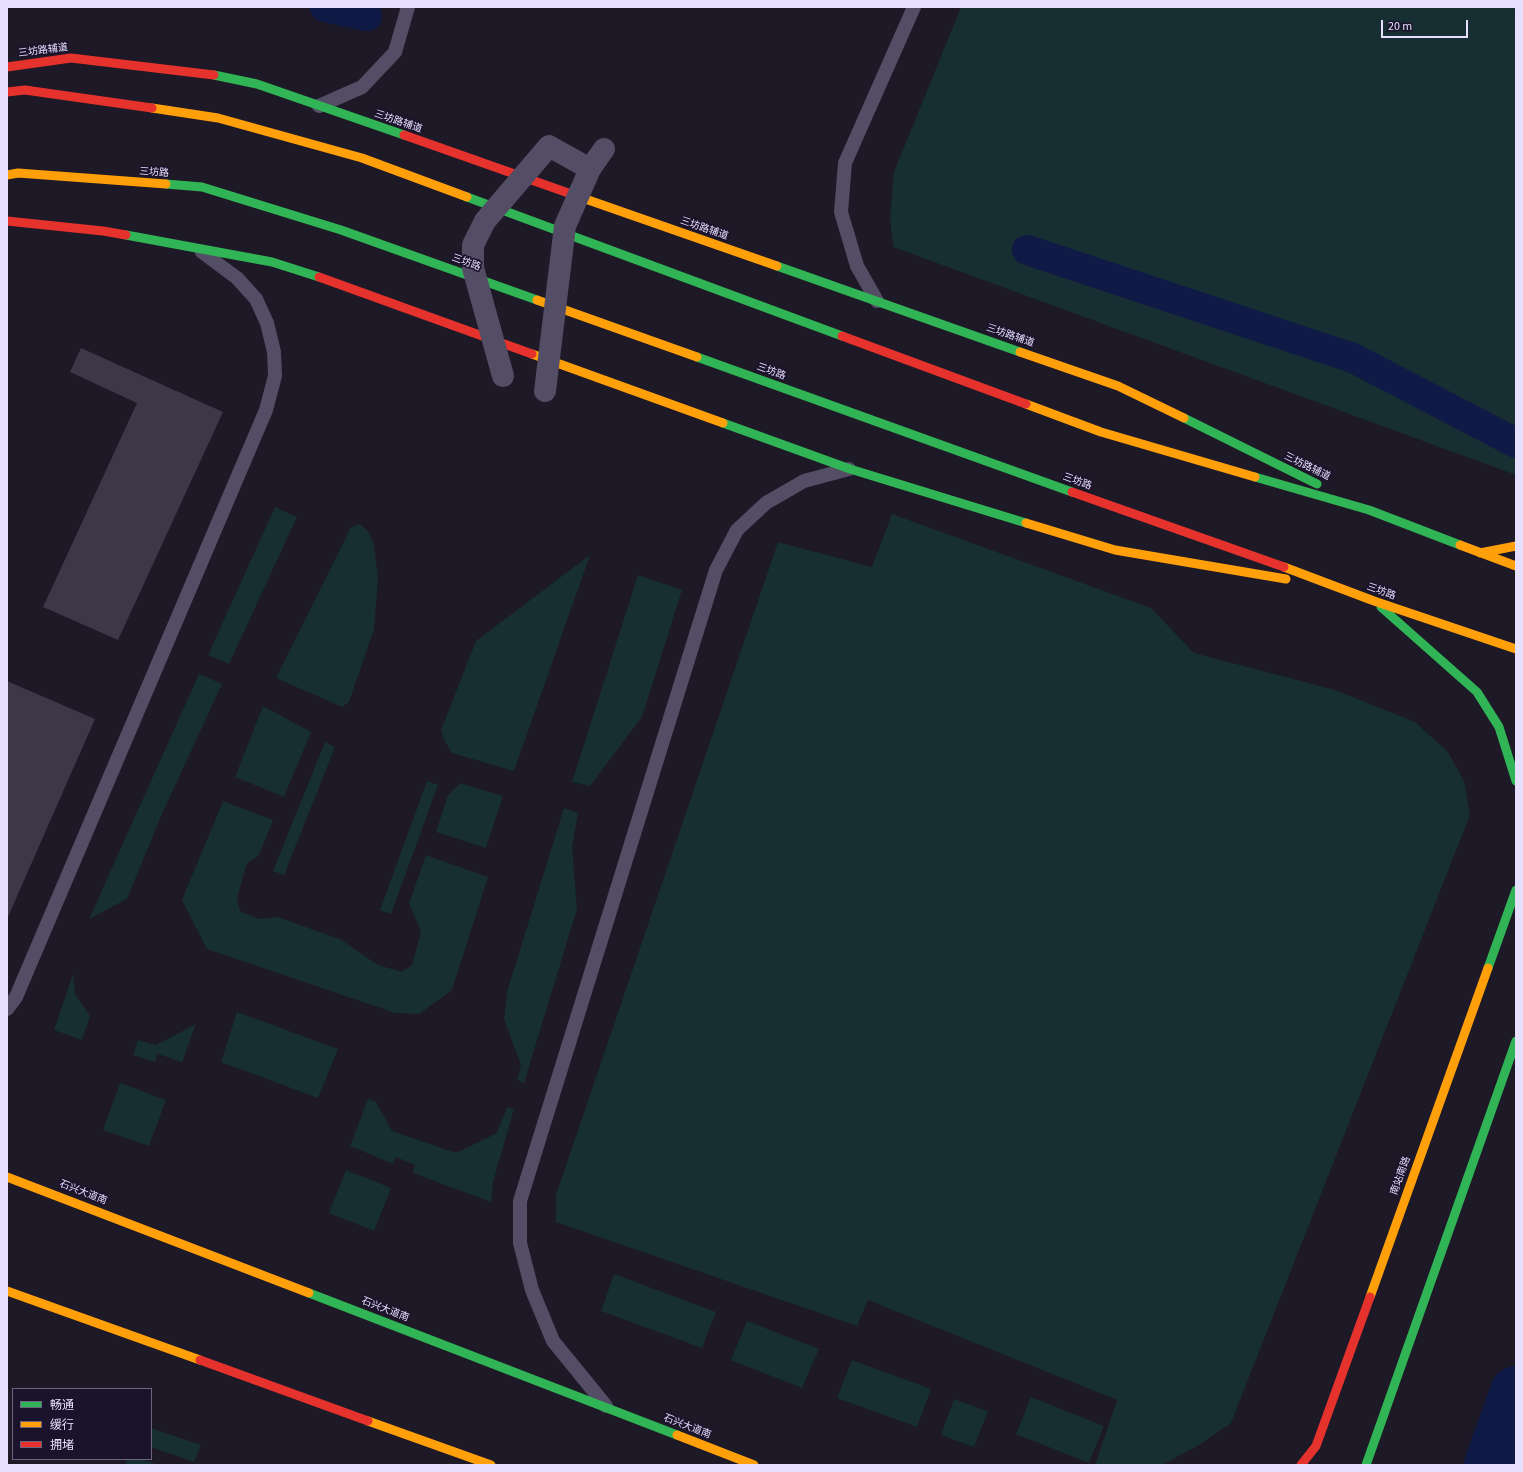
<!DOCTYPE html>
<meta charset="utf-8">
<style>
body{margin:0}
#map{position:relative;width:1523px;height:1472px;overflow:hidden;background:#1d1926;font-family:"Source Sans 3","Noto Sans SC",sans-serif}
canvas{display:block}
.frame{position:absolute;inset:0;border:8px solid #e7dffe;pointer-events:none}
.legend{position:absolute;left:12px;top:1388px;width:140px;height:72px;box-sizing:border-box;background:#1b132c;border:1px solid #6d6580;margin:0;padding:5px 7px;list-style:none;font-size:12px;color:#e7dffe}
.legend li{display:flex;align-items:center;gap:8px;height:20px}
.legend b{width:20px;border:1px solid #6d6580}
.scale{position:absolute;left:1381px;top:20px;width:87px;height:18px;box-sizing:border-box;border:2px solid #e7dffe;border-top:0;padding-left:5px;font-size:12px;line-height:14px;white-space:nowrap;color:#e7dffe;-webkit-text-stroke:3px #1b132c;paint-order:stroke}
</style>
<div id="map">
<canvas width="1523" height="1472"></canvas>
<div class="frame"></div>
<ul class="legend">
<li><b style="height:5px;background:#30b455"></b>畅通</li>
<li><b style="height:5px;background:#ff9f0a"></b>缓行</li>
<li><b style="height:5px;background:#e5322d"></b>拥堵</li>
</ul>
<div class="scale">20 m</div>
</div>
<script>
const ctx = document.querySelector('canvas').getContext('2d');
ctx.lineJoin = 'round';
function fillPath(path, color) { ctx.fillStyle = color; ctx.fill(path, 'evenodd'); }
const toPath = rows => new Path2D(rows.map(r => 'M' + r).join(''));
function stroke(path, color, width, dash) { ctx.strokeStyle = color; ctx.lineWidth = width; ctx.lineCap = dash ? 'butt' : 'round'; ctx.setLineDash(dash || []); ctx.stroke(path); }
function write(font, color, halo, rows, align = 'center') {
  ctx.font = font + ' "Source Sans 3","Noto Sans SC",sans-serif'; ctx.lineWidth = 3.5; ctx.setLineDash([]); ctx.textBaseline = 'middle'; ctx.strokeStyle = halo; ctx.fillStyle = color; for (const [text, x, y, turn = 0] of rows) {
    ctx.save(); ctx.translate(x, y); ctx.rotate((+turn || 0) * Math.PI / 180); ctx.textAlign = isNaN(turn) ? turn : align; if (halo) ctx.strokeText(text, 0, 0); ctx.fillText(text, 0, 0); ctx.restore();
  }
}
fillPath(toPath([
 [961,7,1511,7,1516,9,1516,475,893,247,890,217,894,172],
 [275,507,297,517,229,664,208,655],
 [892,514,1151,608,1194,653,1335,690,1415,722,1448,752,1464,781,1470,815,1231,1423,1201,1444,1164,1464,1095,1465,1117,1400,868,1300,857,1326,556,1222,556,1195,778,542,872,567],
 [360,524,367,530,374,544,378,578,374,629,349,702,342,707,276,678,351,527],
 [590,555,514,771,452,753,444,740,441,730,476,641],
 [638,575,682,590,642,717,590,786,572,782],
 [199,674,222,684,162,814,127,899,89,919],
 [263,706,311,732,284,797,235,777],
 [325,742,335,747,284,875,273,871],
 [427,781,438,785,391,914,380,910],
 [460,783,503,796,486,848,436,832,448,795],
 [223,801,273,820,259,855,247,863,237,898,240,911,258,919,277,917,340,939,378,965,402,972,412,965,421,932,409,903,426,855,488,877,452,990,419,1014,395,1013,207,949,182,900],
 [564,808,578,813,572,847,577,909,524,1083,517,1080,521,1065,504,1019,507,992],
 [73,974,75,994,90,1016,82,1040,54,1030],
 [237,1012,338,1049,318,1098,221,1062],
 [196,1024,182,1062,158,1054,155,1062,133,1055,138,1040,156,1045],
 [120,1083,166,1100,149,1146,103,1130],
 [368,1099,376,1102,392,1131,456,1153,497,1133,507,1107,514,1109,493,1182,491,1202,413,1173,415,1165,396,1157,393,1164,350,1146],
 [346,1170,391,1188,374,1231,329,1213],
 [614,1274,716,1312,702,1348,601,1311],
 [747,1321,819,1349,802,1388,731,1360],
 [852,1360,931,1389,917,1427,837,1398],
 [1031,1397,1104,1426,1089,1463,1016,1434],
 [954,1399,988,1411,974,1447,941,1435],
 [151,1428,201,1445,194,1462,151,1447],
 [127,1459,141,1459,159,1465,125,1465]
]), '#172e33');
stroke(toPath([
 [325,7,367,16],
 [1027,250,1353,358,1516,443]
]), '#0f1a46', 30);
stroke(toPath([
 [1490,1465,1516,1392]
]), '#0f1a46', 52);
fillPath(toPath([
 [81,348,223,412,118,640,43,607,137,403,70,372],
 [7,681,95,719,7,919]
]), '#3c3847');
stroke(toPath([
 [319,106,362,87,395,52,408,7],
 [877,301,857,266,841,212,845,163,914,7],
 [7,1009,16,997,266,410,275,376,274,352,267,323,256,299,237,278,202,252],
 [606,1406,553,1341,532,1290,520,1243,520,1201,716,570,737,530,766,503,804,481,849,469]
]), '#534e66', 14);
stroke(toPath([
 [214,75,257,84,404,135],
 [166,184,202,187,341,230,537,300],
 [467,197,842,336],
 [126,235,272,262,319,277],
 [777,266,1020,352],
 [697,357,1072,492],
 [1184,418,1317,484],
 [723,423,850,469,1026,523],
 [1255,477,1369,510,1460,545],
 [1381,607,1477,692,1499,727,1516,781],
 [1488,968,1516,890],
 [309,1293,677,1435],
 [1366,1465,1516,1041]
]), '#30b455', 9);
stroke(toPath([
 [152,108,218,118,362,158,467,197],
 [7,175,18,173,166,184],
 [574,195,777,266],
 [537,300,697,357],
 [1020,352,1118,386,1184,418],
 [532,354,723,423],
 [1026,404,1101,432,1255,477],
 [1026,523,1115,550,1286,579],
 [1460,545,1516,566],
 [1480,553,1516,546],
 [1284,567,1374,601,1516,649],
 [7,1177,309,1293],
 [7,1291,200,1360],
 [1370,1297,1488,968],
 [368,1421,491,1465],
 [677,1435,754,1465]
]), '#ff9f0a', 9);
stroke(toPath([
 [7,67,71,58,214,75],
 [7,92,25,90,152,108],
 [404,135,574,195],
 [7,221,103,231,126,235],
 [319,277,532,354],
 [842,336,1026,404],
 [1072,492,1284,567],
 [200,1360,368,1421],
 [1301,1465,1316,1446,1370,1297]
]), '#e5322d', 9);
stroke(toPath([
 [503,376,473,268,473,245,485,221,549,146,590,169],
 [545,391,565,226,590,169,604,149]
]), '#534e66', 22);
write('10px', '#e7dffe', '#1b132c', [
 ["三坊路辅道",43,51,-7],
 ["三坊路辅道",398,122,19],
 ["三坊路",154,173,4],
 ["三坊路辅道",704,229,19],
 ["三坊路",466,263,20],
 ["三坊路辅道",1010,336,19],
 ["三坊路",771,372,20],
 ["三坊路辅道",1307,467,26],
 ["三坊路",1077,482,20],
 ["三坊路",1381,592,20],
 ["南站南路",1401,1176,-70],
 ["石兴大道南",83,1193,21],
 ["石兴大道南",385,1310,21],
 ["石兴大道南",687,1427,21]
]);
</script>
